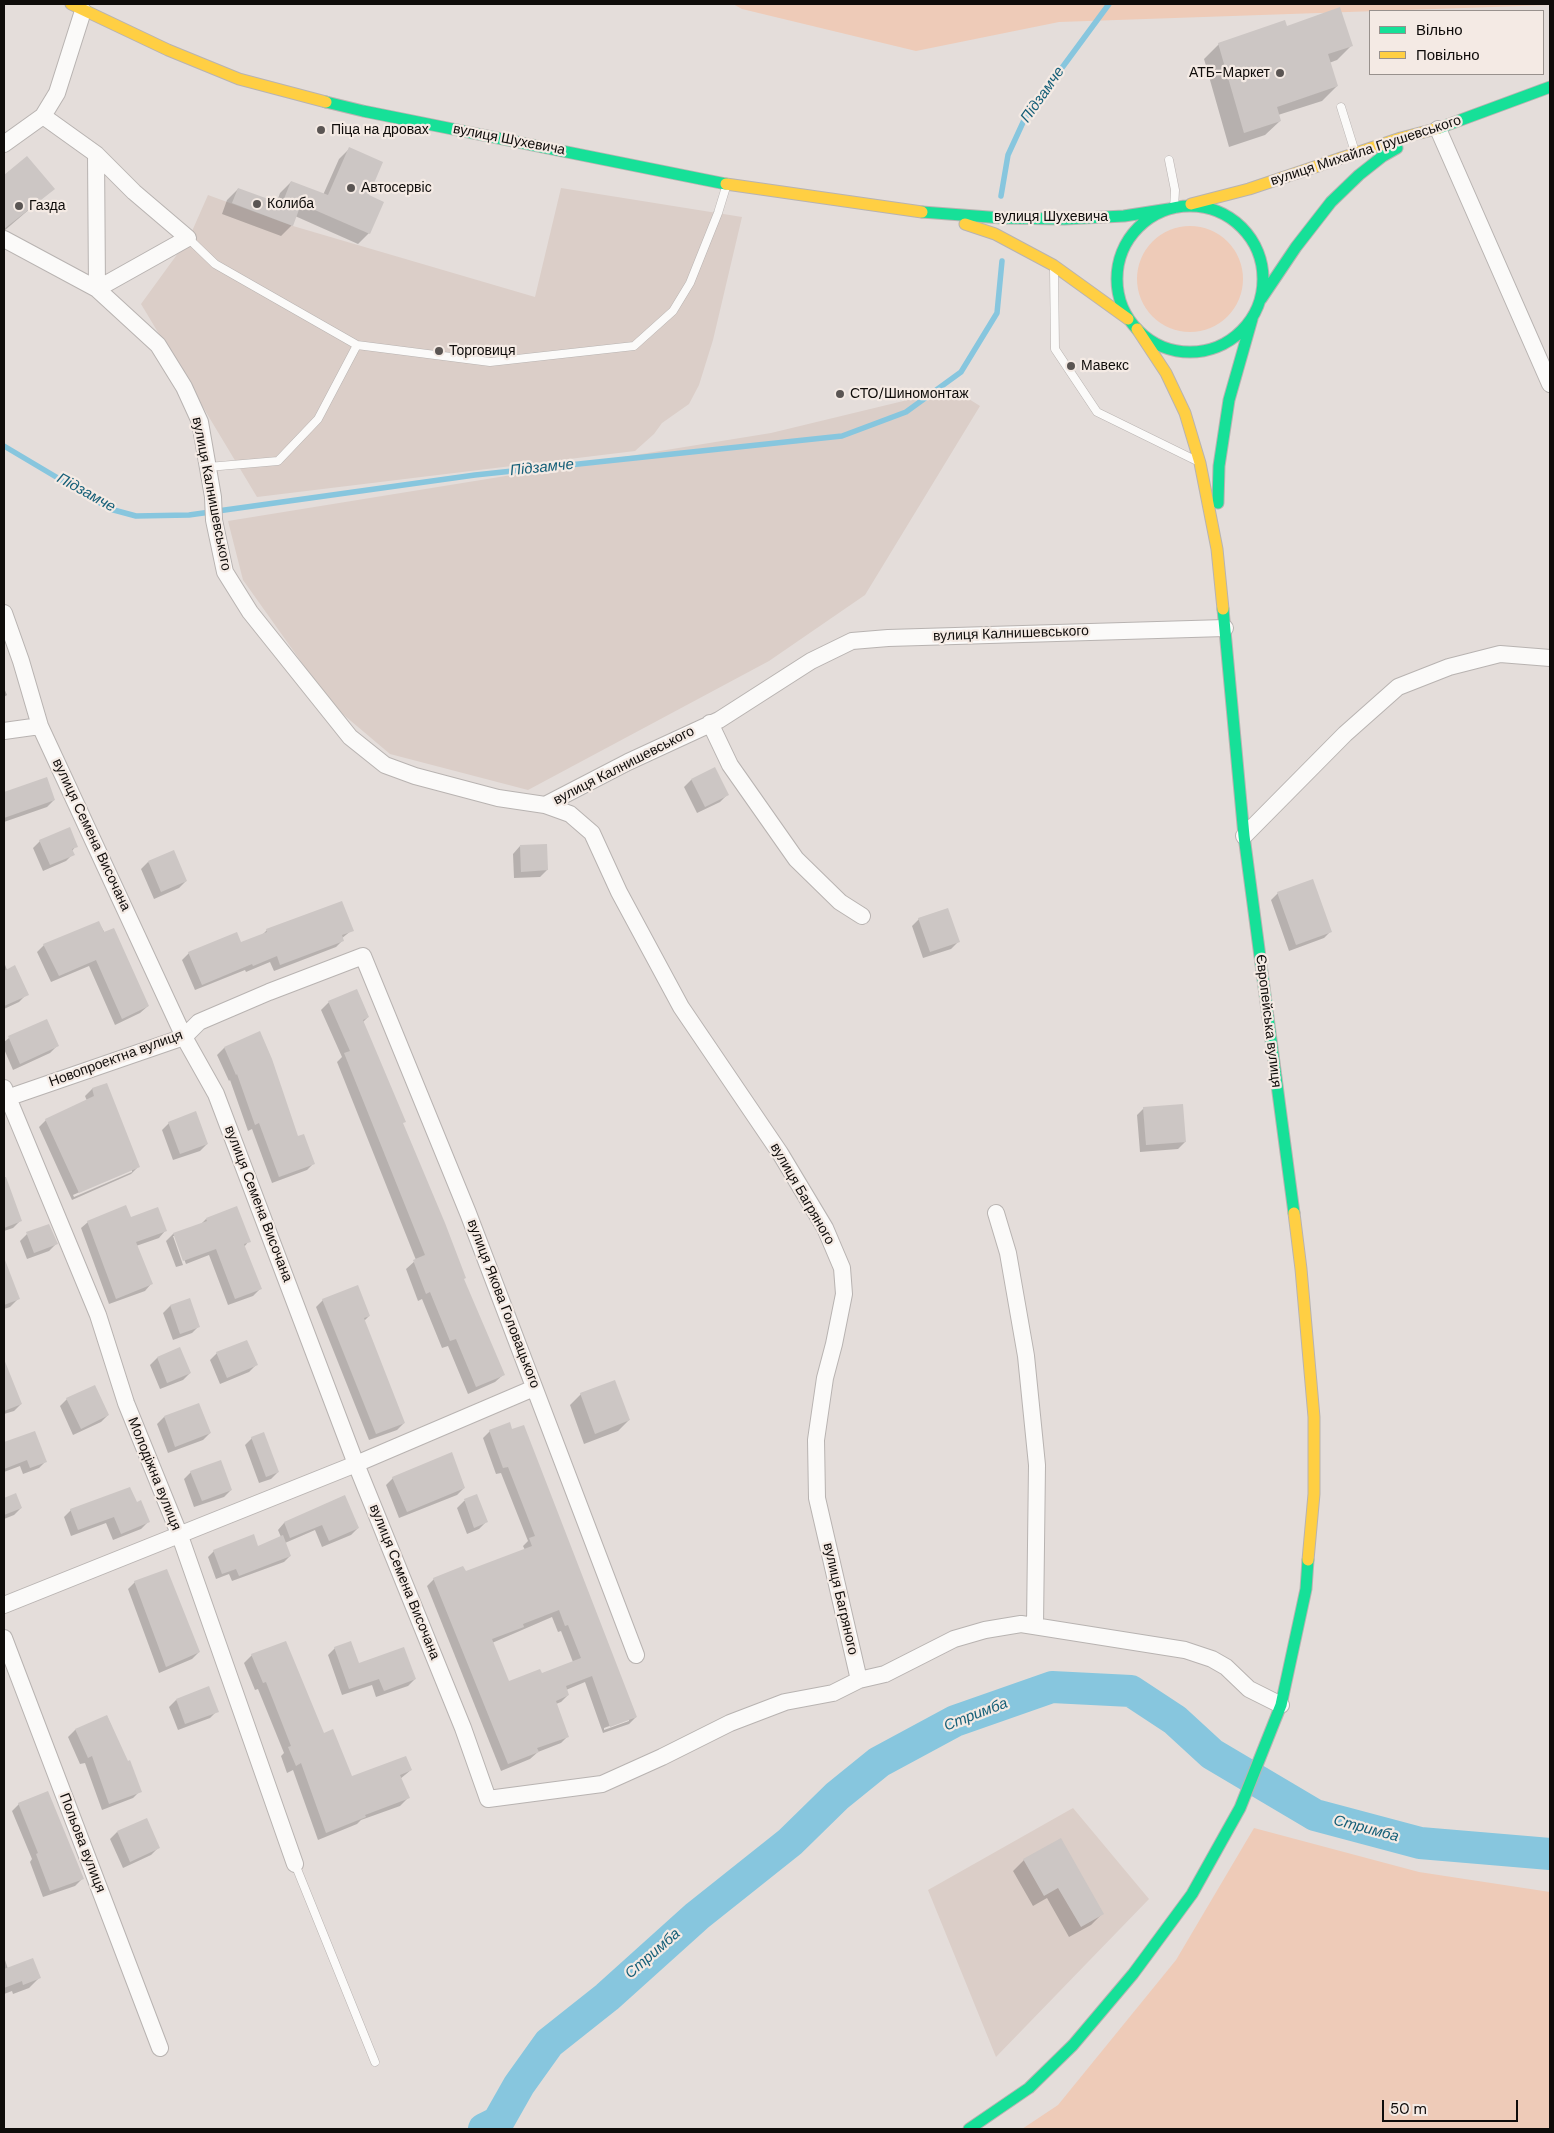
<!DOCTYPE html>
<meta charset="utf-8">
<style>
body{margin:0}
#map{position:relative;width:1554px;height:2133px;overflow:hidden;background:#e4ddda;font-family:"DM Sans",sans-serif}
canvas{display:block}
.frame{position:absolute;inset:0;border:5px solid #0f0c0a;pointer-events:none}
.legend{position:absolute;left:1369px;top:10px;width:175px;height:65px;box-sizing:border-box;background:#f4eae4;border:1px solid #98918d;margin:0;padding:6px 9px;list-style:none;font-size:15px;color:#0f0c0a}
.legend li{display:flex;align-items:center;gap:10px;height:25px}
.legend b{width:25px;border:1px solid #98918d}
.scale{position:absolute;left:1382px;top:2100px;width:136px;height:22px;box-sizing:border-box;border:2px solid #0f0c0a;border-top:0;padding-left:6px;font-size:15px;line-height:18px;white-space:nowrap;color:#0f0c0a;-webkit-text-stroke:4px #f4eae4;paint-order:stroke}
</style>
<div id="map">
<canvas width="1554" height="2133"></canvas>
<div class="frame"></div>
<ul class="legend">
<li><b style="height:6px;background:#16e098"></b>Вільно</li>
<li><b style="height:6px;background:#ffcf43"></b>Повільно</li>
</ul>
<div class="scale">50 m</div>
</div>
<script>
const ctx = document.querySelector('canvas').getContext('2d');
ctx.lineJoin = 'round';
function fillPath(path, color) { ctx.fillStyle = color; ctx.fill(path, 'evenodd'); }
const toPath = rows => new Path2D(rows.map(r => 'M' + r).join(''));
function stroke(path, color, width, dash) { ctx.strokeStyle = color; ctx.lineWidth = width; ctx.lineCap = dash ? 'butt' : 'round'; ctx.setLineDash(dash || []); ctx.stroke(path); }
function write(font, color, halo, rows, align = 'center') {
  ctx.font = font + ' "DM Sans",sans-serif'; ctx.lineWidth = 4.5; ctx.setLineDash([]); ctx.textBaseline = 'middle'; ctx.strokeStyle = halo; ctx.fillStyle = color; for (const [text, x, y, turn = 0] of rows) {
    ctx.save(); ctx.translate(x, y); ctx.rotate((+turn || 0) * Math.PI / 180); ctx.textAlign = isNaN(turn) ? turn : align; if (halo) ctx.strokeText(text, 0, 0); ctx.fillText(text, 0, 0); ctx.restore();
  }
}
fillPath(toPath([
 [561,188,742,217,713,340,699,385,689,404,662,423,654,434,635,451,257,497,141,304,189,238,208,195,293,226,535,297],
 [953,389,980,406,865,595,769,661,528,790,390,754,332,705,243,580,228,521,771,433],
 [1073,1808,1149,1899,996,2057,928,1890]
]), '#dbcec8');
fillPath(toPath([
 [733,4,1550,4,1550,5,1059,22,916,51,742,9],
 '1137 279a53 53 0 1 1 106 0a53 53 0 1 1-106 0Z',
 [1254,1828,1419,1872,1550,1892,1550,2129,1022,2129,1058,2105,1176,1960]
]), '#eecbb8');
fillPath(toPath([
 [1286,27,1351,46,1337,60,1329,63,1337,86,1322,101,1278,115,1280,121,1265,135,1229,147,1204,59,1219,44],
 [349,149,367,195,369,233,358,244,295,216,292,225,281,236,222,214,227,200,238,189,276,204,280,193,291,182,323,195,339,159],
 [27,158,53,189,4,231,4,176],
 [4,688,7,695,4,697],
 [714,769,727,795,720,802,697,813,684,787,691,780],
 [46,779,54,800,47,807,4,822,4,794],
 [40,841,76,846,72,851,73,854,66,861,43,871,33,848],
 [520,846,547,870,540,877,514,878,513,854],
 [148,862,186,881,179,888,154,899,141,869],
 [1278,893,1331,931,1324,938,1289,951,1271,900],
 [919,919,958,942,951,949,923,958,912,926],
 [99,923,148,1006,140,1013,115,1025,89,966,51,982,37,952,44,945],
 [267,930,352,930,341,939,342,941,336,947,274,971,270,962,246,972,245,970,195,990,182,960,189,953,240,943,262,935],
 [4,962,7,970,27,994,19,1002,4,1009],
 [329,1002,368,1017,363,1022,463,1280,503,1375,495,1382,468,1394,448,1346,442,1348,422,1299,418,1301,406,1269,416,1260,337,1062,342,1057,321,1010],
 [46,1021,57,1046,50,1053,13,1070,4,1049,4,1042,9,1038],
 [259,1033,298,1138,314,1163,307,1170,272,1183,252,1129,248,1131,230,1080,229,1081,217,1055,224,1048],
 [106,1084,138,1167,131,1174,72,1200,39,1127,46,1120,87,1101,85,1096,92,1089],
 [132,1169,132,1172,74,1197,73,1195],
 [1144,1108,1185,1142,1178,1149,1140,1152,1137,1115],
 [169,1123,207,1144,200,1151,173,1160,162,1130],
 [9,1189,20,1221,13,1228,4,1231,4,1191],
 [130,1219,165,1231,159,1238,136,1246,151,1284,145,1291,109,1304,81,1228,88,1222],
 [206,1219,249,1241,244,1247,260,1289,253,1296,228,1305,209,1255,186,1264,175,1236,173,1236,183,1265,176,1267,166,1241,173,1234,201,1224],
 [27,1234,56,1244,49,1251,27,1259,20,1241],
 [8,1270,18,1299,10,1307,4,1309,4,1272],
 [189,1299,199,1326,192,1333,173,1340,163,1313,170,1306],
 [323,1300,369,1316,364,1321,404,1423,397,1430,369,1440,316,1307],
 [180,1349,190,1373,183,1380,160,1389,150,1365,157,1358],
 [217,1353,256,1365,249,1372,220,1384,210,1360],
 [8,1371,21,1404,14,1411,4,1414,4,1373],
 [581,1394,629,1420,618,1431,584,1444,570,1405],
 [67,1399,108,1415,101,1422,73,1435,60,1406],
 [164,1417,210,1433,203,1440,168,1453,157,1424],
 [509,1424,636,1717,629,1724,603,1733,585,1682,566,1690,568,1695,561,1702,556,1704,568,1736,561,1743,538,1752,530,1759,501,1771,427,1586,434,1579,465,1573,525,1550,523,1546,528,1541,501,1473,496,1474,483,1438,490,1431],
 [552,1617,558,1632,561,1631,573,1662,541,1674,508,1682,492,1643],
 [629,1719,629,1721,604,1730,604,1728],
 [252,1438,278,1472,271,1479,259,1483,245,1445],
 [4,1441,5,1443,46,1461,39,1468,23,1474,20,1466,4,1472],
 [191,1472,231,1490,224,1497,194,1507,184,1479],
 [393,1478,464,1488,457,1495,399,1518,386,1485],
 [16,1495,21,1508,14,1515,4,1519,4,1499],
 [344,1496,358,1528,351,1535,322,1547,315,1530,285,1543,290,1556,284,1562,232,1581,229,1574,216,1579,208,1557,214,1551,258,1547,281,1537,278,1530,284,1523],
 [476,1496,486,1522,479,1529,467,1534,457,1508,464,1501],
 [136,1504,148,1522,141,1529,113,1540,106,1523,71,1536,64,1517,71,1510],
 [135,1582,199,1652,192,1659,159,1673,128,1589],
 [335,1648,358,1665,415,1679,408,1686,376,1697,372,1685,342,1695,328,1655],
 [252,1655,324,1734,351,1777,411,1770,400,1779,408,1798,400,1806,361,1820,357,1824,318,1840,293,1770,287,1773,281,1756,284,1753,258,1689,255,1690,244,1663],
 [176,1700,217,1711,210,1718,178,1730,169,1707],
 [107,1716,140,1791,133,1798,102,1810,85,1763,80,1764,68,1737,75,1730],
 [19,1804,82,1879,75,1886,43,1897,30,1862,32,1859,12,1811],
 [117,1832,158,1848,151,1855,123,1868,110,1839],
 [1024,1860,1102,1914,1091,1925,1069,1937,1047,1898,1033,1906,1013,1871],
 [4,1957,8,1969,39,1978,29,1988,13,1994,12,1991,4,1994]
]), '#0003');
stroke(toPath([
 [1001,196,1008,155,1025,118,1109,4],
 [4,446,110,509,136,516,189,515,475,475,842,436,906,412,961,372,997,313,1002,261]
]), '#87c6de', 5.5);
stroke(toPath([
 [484,2129,498,2122,519,2085,549,2043,607,1997,697,1916,790,1842,837,1796,879,1762,955,1721,1052,1687,1131,1691,1175,1720,1212,1754,1315,1815,1420,1843,1550,1854]
]), '#87c6de', 32);
fillPath(toPath([
 [1340,7,1353,46,1328,54,1338,86,1277,107,1281,121,1244,133,1218,43,1285,20,1287,26],
 [349,147,383,162,369,195,384,202,370,234,301,204,293,226,232,203,238,188,282,204,291,181,328,195],
 [27,156,55,189,4,229,4,175],
 [715,767,729,795,705,807,691,779],
 [47,777,55,800,4,818,4,792],
 [70,827,78,847,72,849,75,855,50,865,39,840],
 [547,844,548,870,521,872,520,845],
 [174,850,187,881,161,892,148,861],
 [1313,879,1332,932,1296,945,1277,892],
 [342,901,354,931,342,935,344,941,280,965,277,956,253,966,252,964,202,985,188,952,237,932,241,942,267,932,266,929],
 [948,908,960,942,930,952,918,918],
 [99,921,104,932,114,928,149,1006,122,1019,96,960,59,976,43,944],
 [15,965,29,995,4,1006,4,971],
 [357,989,369,1017,363,1020,406,1122,403,1123,445,1223,466,1278,464,1279,505,1375,476,1387,456,1339,450,1341,430,1292,426,1294,413,1260,425,1255,344,1053,350,1051,328,1001],
 [47,1019,59,1046,20,1064,8,1036],
 [260,1031,272,1059,298,1136,304,1134,315,1164,279,1177,259,1123,255,1125,237,1074,236,1075,224,1047],
 [107,1083,140,1167,79,1193,45,1119,94,1096,92,1088],
 [1183,1104,1186,1142,1146,1145,1143,1107],
 [196,1111,208,1144,180,1154,168,1122],
 [4,1177,6,1177,22,1221,4,1228],
 [126,1205,131,1217,158,1207,167,1231,136,1242,153,1284,116,1299,87,1221],
 [237,1206,251,1242,244,1244,262,1289,235,1299,216,1249,183,1261,173,1233,207,1221,206,1218],
 [49,1224,58,1244,34,1253,26,1232],
 [4,1260,5,1260,20,1299,4,1305],
 [358,1285,370,1316,364,1318,405,1423,376,1434,322,1299],
 [190,1298,200,1327,180,1334,170,1305],
 [247,1340,258,1365,227,1378,216,1352],
 [180,1347,191,1373,167,1383,157,1357],
 [4,1359,22,1404,4,1411],
 [615,1380,630,1420,595,1434,580,1393],
 [95,1385,109,1415,81,1429,66,1398],
 [199,1403,211,1433,175,1447,164,1416],
 [510,1422,512,1429,524,1425,637,1717,610,1727,592,1676,566,1686,569,1695,556,1701,569,1737,537,1748,539,1752,508,1764,433,1578,463,1566,466,1571,532,1546,529,1538,535,1536,508,1467,503,1468,489,1430],
 [559,1610,565,1626,568,1625,581,1658,542,1673,540,1669,509,1681,492,1639,524,1627,523,1624],
 [35,1431,47,1462,30,1468,27,1460,4,1469,4,1442],
 [264,1432,279,1472,266,1477,251,1437],
 [452,1452,465,1488,407,1512,392,1477],
 [221,1460,232,1490,202,1501,190,1471],
 [130,1487,137,1502,141,1500,150,1522,121,1534,114,1517,78,1530,70,1509],
 [16,1493,22,1508,4,1515,4,1498],
 [477,1494,488,1522,474,1528,464,1499],
 [345,1495,359,1528,329,1541,322,1525,290,1538,284,1522],
 [254,1534,258,1546,283,1535,291,1556,239,1576,236,1569,222,1574,213,1550],
 [167,1569,200,1652,166,1667,134,1581],
 [286,1641,324,1733,333,1729,352,1776,406,1756,412,1770,400,1775,410,1798,365,1815,366,1817,326,1833,301,1763,296,1766,288,1747,291,1746,266,1682,263,1683,251,1654],
 [351,1641,359,1663,404,1647,416,1679,384,1691,379,1679,349,1689,334,1647],
 [209,1686,219,1712,185,1724,176,1699],
 [107,1715,128,1761,130,1760,142,1792,109,1804,92,1756,88,1758,75,1729],
 [48,1791,84,1879,50,1891,36,1854,38,1853,18,1803],
 [147,1818,160,1848,130,1862,117,1831],
 [1061,1838,1104,1914,1081,1927,1058,1888,1044,1896,1023,1859],
 [33,1958,41,1978,23,1985,22,1981,4,1988,4,1969]
]), '#ccc6c4');
const lane = toPath([
 [1341,107,1355,152],
 [1169,160,1175,190,1174,209],
 [188,238,215,264,357,345,490,362,634,346,673,311,690,283,718,213,726,187],
 [1054,269,1055,349,1097,412,1195,460],
 [208,467,278,461,318,419,357,345],
 [295,1864,375,2062]
]);
const street = toPath([
 [43,116,96,154,134,192,188,238,97,289,96,154],
 [1438,129,1550,384],
 [4,144,43,116,57,93,83,11],
 [4,239,97,289,158,345,184,387,200,422,213,497,214,520,225,572,250,612,350,737,385,765,415,776,498,798,545,805,628,762,719,720,811,661,852,641,888,638,1225,628],
 [4,613,21,661,40,726],
 [710,723,730,765,796,859,840,902,862,916],
 [4,731,40,726,184,1037,216,1094,356,1464,463,1728,488,1799,602,1784,662,1757,730,1723,785,1702,833,1693,859,1680,885,1674,954,1639,985,1630,1021,1624,1185,1650,1212,1659,1226,1667,1249,1689,1281,1705],
 [545,805,570,814,592,833,619,892,681,1007,780,1153,825,1228,842,1268,844,1294,834,1344,825,1378,816,1440,817,1498,859,1680],
 [1244,836,1345,734,1398,687,1449,667,1500,654,1550,658],
 [4,1088,98,1315,126,1403,180,1536,295,1864],
 [4,1099,184,1037,199,1022,269,992,363,956,468,1213,636,1655],
 [996,1213,1008,1253,1026,1356,1037,1465,1035,1625],
 [4,1605,356,1464,534,1388],
 [4,1638,160,2048]
]);
const fast = toPath([
 [326,102,363,111,726,184],
 [1439,128,1550,87],
 '1117 279a73 73 0 1 1 146 0a73 73 0 1 1-146 0Z',
 [922,212,1002,218,1064,219,1124,216,1169,209],
 [1261,299,1296,247,1331,202,1359,175,1383,156,1397,148],
 [1218,503,1219,466,1229,400,1252,319],
 [1223,609,1244,836,1294,1213],
 [969,2129,1029,2088,1073,2045,1133,1974,1192,1894,1240,1808,1281,1705,1306,1589,1308,1560]
]);
const slow = toPath([
 [71,4,168,50,239,79,326,102],
 [726,184,922,212],
 [1191,204,1249,189,1401,138,1439,128],
 [965,224,995,234,1053,265,1128,319],
 [1137,329,1166,373,1185,413,1200,463,1217,549,1223,609],
 [1294,1213,1301,1269,1314,1417,1314,1494,1308,1560]
]);
stroke(lane, '#b8b3b1', 9);
stroke(street, '#b8b3b1', 18);
stroke(fast, '#b8b3b1', 13);
stroke(slow, '#b8b3b1', 13);
stroke(lane, '#fbfaf9', 8);
stroke(street, '#fbfaf9', 16);
stroke(fast, '#16e098', 11);
stroke(slow, '#ffcf43', 11);
for (const [x, y, r, color] of [
 [1280,73,5,"#5a5553"],
 [321,130,5,"#5a5553"],
 [351,188,5,"#5a5553"],
 [257,204,5,"#5a5553"],
 [19,206,5,"#5a5553"],
 [439,351,5,"#5a5553"],
 [1071,366,5,"#5a5553"],
 [840,394,5,"#5a5553"]
]) { const dot = new Path2D(); dot.arc(x, y, r, 0, 2 * Math.PI); ctx.fillStyle = color; ctx.fill(dot); stroke(dot, '#f4eae4', 2); }
write('14px', '#0f0c0a', '#f4eae4', [
 ["АТБ-Маркет",1270,73,"right"],
 ["Піца на дровах",331,130],
 ["Автосервіс",361,188],
 ["Колиба",267,204],
 ["Газда",29,206],
 ["Торговиця",449,351],
 ["Мавекс",1081,366],
 ["СТО/Шиномонтаж",850,394]
], 'left');
write('14px', '#0f0c0a', '#f4eae4', [
 ["вулиця Шухевича",509,140,11],
 ["вулиця Михайла Грушевського",1366,151,-18],
 ["вулиця Шухевича",1051,217],
 ["вулиця Калнишевського",211,494,79],
 ["вулиця Калнишевського",1011,634,-2],
 ["вулиця Калнишевського",624,766,-27],
 ["вулиця Семена Височана",91,835,65],
 ["Європейська вулиця",1268,1021,83],
 ["Новопроектна вулиця",116,1059,-20],
 ["вулиця Багряного",802,1194,60],
 ["вулиця Семена Височана",258,1204,69],
 ["вулиця Якова Головацького",503,1304,69],
 ["Молодіжна вулиця",154,1474,68],
 ["вулиця Семена Височана",404,1582,68],
 ["вулиця Багряного",840,1599,77],
 ["Польова вулиця",82,1843,69]
]);
write('italic 15px', '#155f78', '#f4eae4', [
 ["Підзамче",1043,95,-55],
 ["Підзамче",542,468,-6],
 ["Підзамче",86,493,29],
 ["Стримба",976,1715,-21],
 ["Стримба",1366,1829,15],
 ["Стримба",653,1954,-41]
]);
</script>
